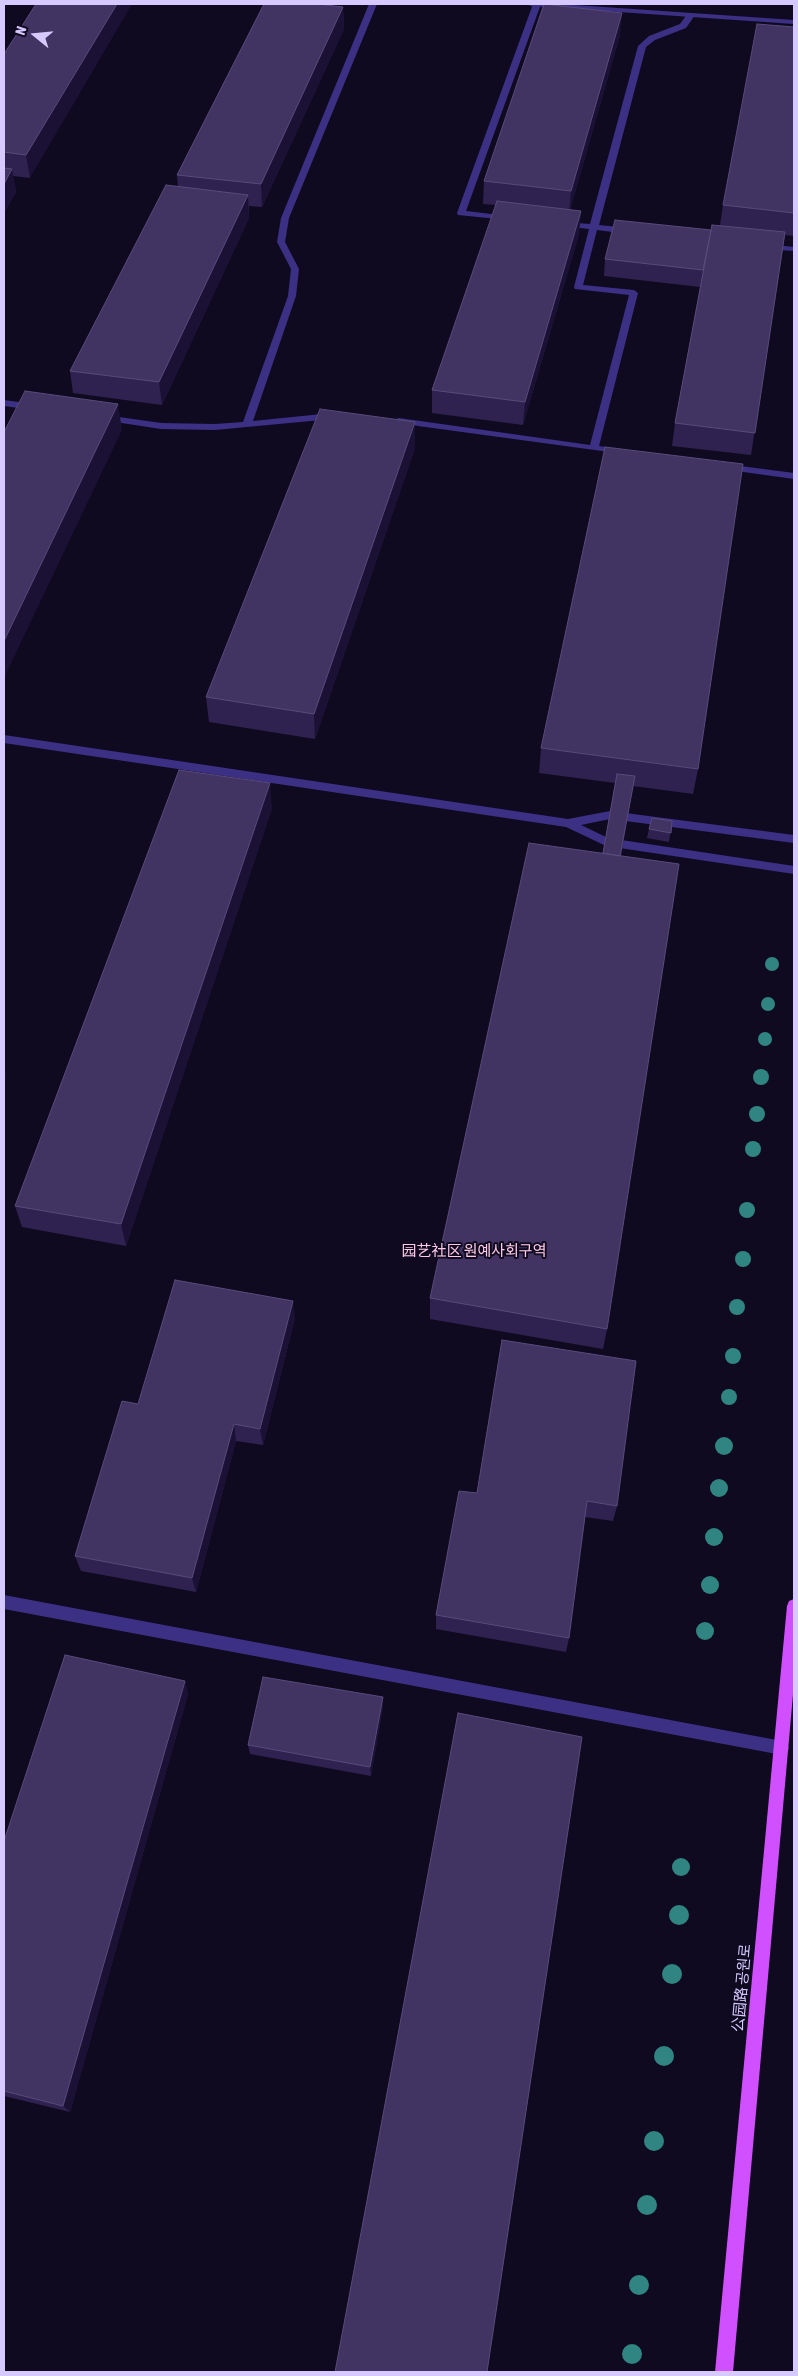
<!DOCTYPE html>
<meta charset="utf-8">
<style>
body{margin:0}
#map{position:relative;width:798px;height:2376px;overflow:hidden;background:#100a20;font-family:"Asap Condensed",sans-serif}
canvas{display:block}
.frame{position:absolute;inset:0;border:5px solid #d5c9ff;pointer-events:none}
.north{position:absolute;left:10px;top:10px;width:50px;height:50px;-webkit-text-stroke:4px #100a20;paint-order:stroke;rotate:287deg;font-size:14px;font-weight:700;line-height:20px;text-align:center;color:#d5c9ff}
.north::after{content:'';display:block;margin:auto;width:18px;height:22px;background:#d5c9ff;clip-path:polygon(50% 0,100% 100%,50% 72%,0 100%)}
</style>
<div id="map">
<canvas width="798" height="2376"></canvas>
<div class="frame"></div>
<div class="north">N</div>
</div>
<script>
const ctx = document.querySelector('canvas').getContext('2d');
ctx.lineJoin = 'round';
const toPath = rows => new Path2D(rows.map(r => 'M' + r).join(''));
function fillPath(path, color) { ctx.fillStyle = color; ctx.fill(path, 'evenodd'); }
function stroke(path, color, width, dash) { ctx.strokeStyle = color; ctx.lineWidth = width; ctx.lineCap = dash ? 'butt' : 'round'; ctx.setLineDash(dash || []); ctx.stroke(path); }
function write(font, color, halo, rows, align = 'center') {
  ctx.font = font + ' "Asap Condensed","Noto Sans SC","Noto Sans KR",sans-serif'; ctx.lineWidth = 4; ctx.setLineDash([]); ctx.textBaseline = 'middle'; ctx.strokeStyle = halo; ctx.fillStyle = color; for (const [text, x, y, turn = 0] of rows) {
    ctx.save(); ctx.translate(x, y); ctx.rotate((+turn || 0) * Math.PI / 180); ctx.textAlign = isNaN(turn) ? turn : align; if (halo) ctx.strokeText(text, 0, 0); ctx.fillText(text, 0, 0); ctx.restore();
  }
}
fillPath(toPath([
 [369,4,377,4,289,218,285,242,299,269,296,296,253,421,332,413,337,416,332,419,215,430,161,429,102,420,102,416,105,415,161,423,215,424,243,422,288,296,291,269,277,242,281,218,369,4],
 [533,4,541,4,466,211,508,216,512,218,508,220,458,215,457,213,533,4],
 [688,13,695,15,686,28,655,40,646,47,599,225,628,228,632,231,628,234,597,230,583,285,634,290,638,293,599,446,624,450,624,454,396,423,396,419,399,418,590,445,629,295,575,289,574,287,589,229,563,226,559,224,563,222,590,224,638,46,649,36,680,24,688,13],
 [767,244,794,247,794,251,764,249,764,245,767,244],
 [4,400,33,404,38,407,33,410,4,406,4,400],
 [725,464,794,473,794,479,722,469,722,465,725,464],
 [4,735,568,819,610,811,794,835,794,843,610,819,581,825,608,838,794,866,794,874,606,846,566,827,4,743,4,735],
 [4,1595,782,1741,787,1743,789,1748,787,1753,782,1755,4,1609,4,1595]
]), '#3c3084');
fillPath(toPath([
 [527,4,560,4,794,20,794,24,531,6,527,4]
]), '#3c3084');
fillPath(toPath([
 [794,1599,794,1683,733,2372,715,2372,787,1606,789,1601,794,1599]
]), '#d050ff');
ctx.fillStyle = '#308582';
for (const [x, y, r] of [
 [772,964,7],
 [768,1004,7],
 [765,1039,7],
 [761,1077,8],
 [757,1114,8],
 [753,1149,8],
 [747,1210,8],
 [743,1259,8],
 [737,1307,8],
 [733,1356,8],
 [729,1397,8],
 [724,1446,9],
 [719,1488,9],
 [714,1537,9],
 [710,1585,9],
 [705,1631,9],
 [681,1867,9],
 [679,1915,10],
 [672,1974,10],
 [664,2056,10],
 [654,2141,10],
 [647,2205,10],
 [639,2285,10],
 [632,2354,10]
]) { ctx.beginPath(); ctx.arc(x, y, r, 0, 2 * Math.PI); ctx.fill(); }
fillPath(toPath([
 [36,4,30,178,13,176,16,192,4,213,4,54],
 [343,7,344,29,262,207,249,206,249,218,162,405,73,393,70,371,178,187,177,175],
 [794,27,794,236,785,235,751,455,672,446,675,423,700,287,604,276,605,259,711,230,720,225,723,205],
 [620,35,570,210,581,211,579,234,523,425,432,413,432,390,496,205,483,204,484,181],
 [415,448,315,739,209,722,206,697],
 [541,748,698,769,693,794,633,786,621,856,607,1329,603,1349,430,1319,430,1298,603,853,615,783,539,773],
 [272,808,126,1246,22,1227,15,1206],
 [672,821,669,842,647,838,649,829],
 [295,1318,263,1445,236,1441,196,1592,81,1571,75,1556,138,1404],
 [502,1340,617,1506,613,1521,585,1517,569,1638,566,1652,436,1629,436,1615,477,1493],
 [185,1681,188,1694,70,2112,4,2096,4,1841],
 [383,1697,383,1707,371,1776,250,1754,248,1745]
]), '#2f2250');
fillPath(toPath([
 [117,4,132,4,30,178,26,155],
 [343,7,344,29,262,207,261,184],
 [622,13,620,35,569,213,571,191],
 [12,169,16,192,4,213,4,184],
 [248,195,249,218,162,405,159,382],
 [581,211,579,234,523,425,525,402],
 [118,404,122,430,4,678,4,641],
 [415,422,415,448,315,739,314,714],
 [270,783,272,808,126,1246,121,1224],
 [4,1068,6,1075,4,1080],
 [293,1301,295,1318,263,1445,260,1429],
 [234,1424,236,1441,196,1592,192,1578],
 [185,1681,188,1694,70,2112,63,2106],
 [383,1697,383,1707,371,1776,370,1767]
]), '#1b1135');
const building = toPath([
 [36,4,117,4,26,155,4,152,4,54,36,4],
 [264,4,317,4,343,7,261,184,177,175,264,4],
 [544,4,622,13,571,191,484,181,544,4],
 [757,24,794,27,794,213,723,205,757,24],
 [4,168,12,169,4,184,4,168],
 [166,185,248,195,159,382,70,371,166,185],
 [497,201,581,211,525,402,432,390,497,201],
 [615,220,711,230,703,270,605,259,615,220],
 [712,225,785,232,755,433,675,423,712,225],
 [25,391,118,404,4,641,4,432,25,391],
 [320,409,415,422,314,714,206,697,320,409],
 [605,447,743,464,698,769,541,748,605,447],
 [179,770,270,783,121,1224,15,1206,179,770],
 [617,774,635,776,620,856,603,853,617,774],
 [652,818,672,821,671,833,649,829,652,818],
 [529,843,679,864,607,1329,430,1298,529,843],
 [175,1280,293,1301,260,1429,234,1424,192,1578,75,1556,122,1401,138,1404,175,1280],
 [502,1340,636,1361,617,1506,587,1501,569,1638,436,1615,459,1491,477,1493,502,1340],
 [65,1655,185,1681,63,2106,4,2091,4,1841,65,1655],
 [263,1677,383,1697,370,1767,248,1745,263,1677],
 [458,1713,582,1737,487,2372,335,2372,458,1713]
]);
fillPath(building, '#413463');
stroke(building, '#584b7b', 1);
write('15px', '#ffcbe7', '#100a20', [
 ["园艺社区 원예사회구역",474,1251]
]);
write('15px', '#d5c9ff', '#100a20', [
 ["公园路 공원로",742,1988,-85]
]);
</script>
